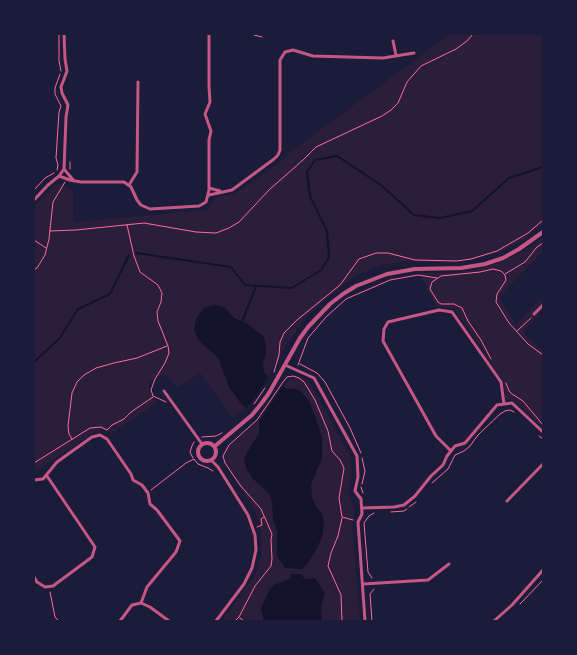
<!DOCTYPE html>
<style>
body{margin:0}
#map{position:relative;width:577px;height:655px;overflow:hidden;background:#1b1b3a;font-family:Barlow,sans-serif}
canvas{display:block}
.frame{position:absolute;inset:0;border:35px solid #1b1b3a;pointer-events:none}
</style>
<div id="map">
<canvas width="577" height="655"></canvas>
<div class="frame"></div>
</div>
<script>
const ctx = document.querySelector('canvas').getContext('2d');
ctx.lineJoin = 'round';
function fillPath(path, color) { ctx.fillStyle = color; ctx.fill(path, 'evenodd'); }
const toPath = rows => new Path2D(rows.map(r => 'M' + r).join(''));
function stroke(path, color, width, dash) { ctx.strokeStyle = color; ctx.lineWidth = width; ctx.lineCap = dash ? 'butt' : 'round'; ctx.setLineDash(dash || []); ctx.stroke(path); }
fillPath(toPath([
 [450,34,543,34,543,224,524,240,500,252,483,257,453,263,420,261,383,264,357,275,326,298,308,315,284,348,270,374,245,409,232,417,200,373,178,388,167,376,159,376,151,381,149,383,149,390,157,403,112,433,101,430,90,435,34,473,34,206,55,185,62,184,73,190,73,222,208,210,213,200,217,197,234,194,269,170,293,150],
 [543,237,543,251,499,297,516,324,543,296,543,310,523,332,543,351,543,428,514,400,506,400,503,381,454,308,436,306,419,273,450,273,473,270,504,261,532,246],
 [297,376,307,380,311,385,348,452,351,460,352,473,348,491,355,509,352,522,360,621,222,621,255,575,261,557,262,545,261,532,255,511,225,464,224,455,226,449,233,443,259,421,268,409,283,386,290,379]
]), '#2a1e3b');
fillPath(toPath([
 [214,305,224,307,234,318,248,324,263,336,265,341,266,354,263,363,264,372,268,377,254,399,246,408,242,405,229,387,219,360,215,355,199,341,194,330,196,319,204,308],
 [283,386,286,388,295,389,301,391,309,401,316,418,322,438,322,459,311,484,312,497,316,506,322,514,324,525,322,537,317,548,308,563,302,569,285,568,277,556,277,530,273,521,272,502,269,493,252,478,246,468,244,459,247,452,259,434,259,421,268,409],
 [291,574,301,574,303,577,306,579,315,578,325,593,321,606,322,621,264,621,261,608,269,590,274,585,290,579]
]), '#12122b');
stroke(toPath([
 [136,253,231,267,245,285,292,288,321,270,329,257,327,231,310,196,307,172,315,160,337,156,381,185,414,215,440,218,472,211,509,178,543,167],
 [242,322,256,286],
 [34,362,59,339,78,309,110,294,129,255]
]), '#12122b', 2);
stroke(toPath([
 [59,34,59,61,61,71],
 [254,35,262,37],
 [70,162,70,169],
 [57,170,58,165,56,158,59,112,61,106,55,94,55,88,60,74],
 [34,190,45,178,54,173],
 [127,225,134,256,140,272,158,285,162,293,161,302,157,312,158,321,168,346,169,353,165,363,155,379,151,390,153,396,166,402],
 [50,231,76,230,144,223,196,232,216,233,229,228,239,222,269,190,303,160,316,147,382,116,391,110,398,103,407,82,421,66,456,49,467,41,473,34],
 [34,240,46,248],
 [34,270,37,268,45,255,49,239,53,202,65,182],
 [505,274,525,262,537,247,543,243],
 [517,331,531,318],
 [491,359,481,340,468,321,462,308,454,304,441,304,438,302,430,289,432,282,441,276,480,272,493,269,501,271,505,275,506,280,497,294,496,302,509,323,528,344,543,355],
 [300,364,317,373,325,382,350,428,361,453],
 [298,365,308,338,326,317,346,299,390,280,418,275,437,278],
 [274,372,279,355,280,342,284,333,297,320,340,285,359,259,376,253,388,253,415,260,457,261,471,259,497,251,528,233,543,220],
 [506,383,509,391,512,394,523,401,543,425],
 [254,404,265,388],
 [539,436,543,439],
 [202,437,216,436,222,433],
 [72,439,69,434,68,426,72,393,77,382,84,375,96,368,114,363,137,358,167,346],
 [193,458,190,452,192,446,194,442],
 [34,463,90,428,101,427,107,430,112,425,124,419,131,412,153,397],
 [432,483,448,469,455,455,464,451,470,446,478,435,500,414,505,411,510,410,514,412],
 [362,484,365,471,362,458],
 [361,487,363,493],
 [151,490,186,463,194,459,198,464,208,468,213,471],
 [409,507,416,502],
 [391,512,404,511,407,509],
 [342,518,338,536,331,553,328,566,341,595,342,621],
 [257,527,262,525,261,519,264,517],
 [372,578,368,572,364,523,369,516,374,513],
 [50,592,55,617,59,621],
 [520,604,543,580],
 [240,618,244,621],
 [235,621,239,617,255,586,271,566,272,559,271,540,272,534,261,509,240,485,225,463,223,456,229,445,257,420,283,382,287,377,293,376,299,378,304,382,315,400,328,431,332,451,340,460,344,468,339,498,342,517,353,520],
 [372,621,370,594,374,589]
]), '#ff6b9d', 1);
stroke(toPath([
 [393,41,396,55],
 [64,169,74,181],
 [59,176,70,180,81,182,124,182,131,187,137,200,141,205,150,209,199,206,206,202,209,190,209,140,211,131,205,114,210,102,209,87,209,34],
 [129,185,137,172,138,82],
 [209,188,220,191],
 [209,195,232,190,274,159,278,155,280,150,280,60,285,52,293,50,313,56,383,58,414,53],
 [34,200,48,185,59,176,64,169,66,117,68,105,62,93,61,87,67,71,65,59,64,34],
 [534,314,543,305],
 [285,365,314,378,357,456,358,477,355,491,361,499,362,514,358,522,365,621],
 [164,391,202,444],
 [451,451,436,436,383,341,384,329,388,322,439,310,452,312,501,382,504,404],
 [211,460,218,467,248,515,255,535,256,550,252,568,244,584,216,621],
 [34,480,43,479,57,462,92,437,100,435,107,439,131,474,133,480,142,485,148,493,150,504,157,510,180,541,176,552,147,587,141,603],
 [507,501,543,464],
 [362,508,394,507,404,505,415,496,431,476,443,465,447,456,455,446,465,443,497,405,512,403,543,432],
 [34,577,37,582,45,587,53,586,92,557,95,547,47,476],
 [363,584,428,580,449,564],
 [120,621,132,605,141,603,150,607,169,621],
 [494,621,512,605,543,570]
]), '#c65784', 3);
stroke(toPath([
 '198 452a9 9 0 1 1 18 0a9 9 0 1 1-18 0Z',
 [215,446,252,415,261,404,269,393,300,338,308,327,330,304,343,294,356,286,387,274,415,269,461,268,485,264,503,258,519,249,543,232]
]), '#c65784', 4);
</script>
